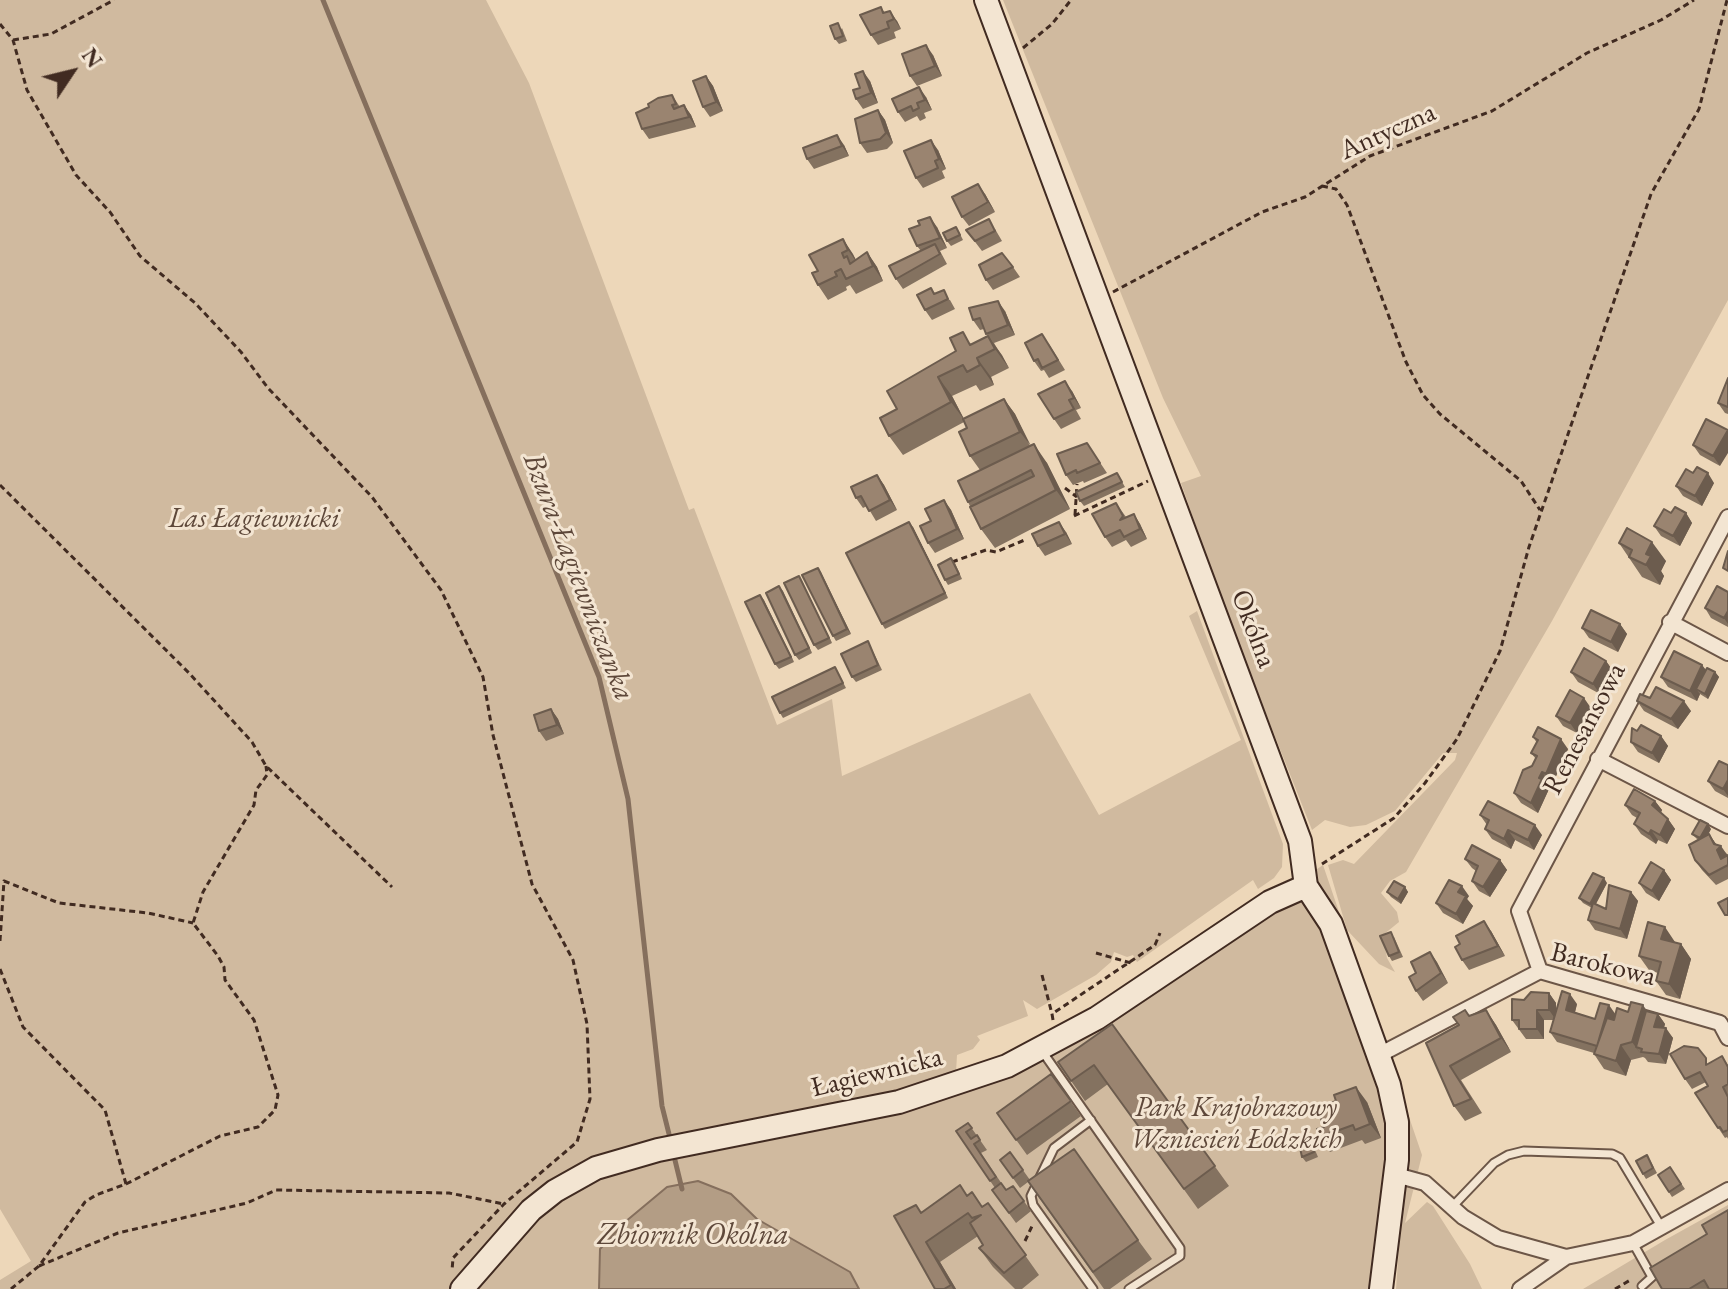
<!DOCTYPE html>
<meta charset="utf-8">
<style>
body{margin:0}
#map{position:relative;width:1728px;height:1289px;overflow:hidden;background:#edd7b9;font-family:"EB Garamond",serif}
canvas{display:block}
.north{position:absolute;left:32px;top:32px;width:80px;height:80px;-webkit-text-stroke:6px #f3e5d2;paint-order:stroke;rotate:55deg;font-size:22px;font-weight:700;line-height:32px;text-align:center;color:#412b21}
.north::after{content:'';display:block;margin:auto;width:28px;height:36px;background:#412b21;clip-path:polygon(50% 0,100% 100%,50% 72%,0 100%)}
</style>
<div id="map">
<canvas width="1728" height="1289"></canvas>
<div class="north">N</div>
</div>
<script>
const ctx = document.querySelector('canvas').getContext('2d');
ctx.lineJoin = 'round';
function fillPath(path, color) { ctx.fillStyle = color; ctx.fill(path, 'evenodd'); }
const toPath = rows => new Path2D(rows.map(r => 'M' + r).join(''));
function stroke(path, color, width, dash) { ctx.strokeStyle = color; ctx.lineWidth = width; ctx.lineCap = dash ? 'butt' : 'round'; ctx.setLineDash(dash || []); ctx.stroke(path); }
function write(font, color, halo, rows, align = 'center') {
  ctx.font = font + ' "EB Garamond",serif'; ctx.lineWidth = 6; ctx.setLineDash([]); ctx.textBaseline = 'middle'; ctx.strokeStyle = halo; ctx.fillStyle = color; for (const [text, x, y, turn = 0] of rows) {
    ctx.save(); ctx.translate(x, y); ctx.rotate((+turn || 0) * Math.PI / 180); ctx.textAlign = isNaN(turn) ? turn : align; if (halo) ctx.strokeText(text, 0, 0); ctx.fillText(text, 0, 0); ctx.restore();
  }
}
fillPath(toPath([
 [0,0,486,0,529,83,689,510,694,508,777,725,832,699,842,776,1030,693,1099,815,1241,740,1189,616,1197,611,1283,844,1282,867,1274,878,1258,889,1253,880,1137,962,1133,955,1127,957,1114,952,1111,962,1096,975,1037,1009,1023,1000,1028,1016,977,1036,980,1040,973,1049,957,1055,956,1072,922,1085,823,1107,1025,1069,1323,865,1422,1155,1405,1223,1427,1202,1433,1206,1470,1264,1482,1289,1396,1289,1399,1247,1388,1289,0,1289,0,1280,31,1261,0,1209],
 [1003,0,1728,0,1728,300,1552,621,1406,872,1390,881,1381,893,1397,912,1399,922,1383,935,1387,958,1395,972,1379,964,1347,930,1328,865,1343,860,1354,864,1455,760,1457,753,1443,753,1395,811,1366,825,1350,827,1325,820,1312,830,1225,610,1181,483,1201,476,1163,398],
 [1728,1205,1728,1289,1583,1289,1665,1240]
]), '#d0ba9f');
const water = toPath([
 [698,1181,731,1194,757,1219,850,1272,859,1289,599,1289,600,1249,625,1222,667,1187,698,1181]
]);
fillPath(water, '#b39d85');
stroke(water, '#856f5d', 2);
stroke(toPath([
 [323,0,599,677,628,799,662,1106,671,1142],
 [673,1152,682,1189]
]), '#856f5d', 5);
const lane = toPath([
 [1042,1051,1180,1248,1180,1256,1129,1289],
 [1091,1120,1054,1148,1031,1196,1033,1205,1093,1289],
 [1452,1207,1494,1163,1508,1155,1524,1151,1612,1154,1620,1158,1662,1228],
 [1633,1243,1652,1277,1642,1286]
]);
const street = toPath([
 [1670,622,1728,653],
 [1598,759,1728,826],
 [1540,971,1519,911,1728,517],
 [1379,1055,1540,971,1720,1023,1728,1038],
 [1396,1175,1425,1183,1463,1217,1498,1238,1566,1257,1633,1243,1728,1190],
 [1520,1289,1566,1257]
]);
const secondary = toPath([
 [986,0,1300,841,1306,886,1331,924,1389,1085,1397,1122,1397,1160,1381,1289],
 [462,1289,531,1210,555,1191,596,1168,658,1150,899,1102,1007,1066,1097,1018,1270,902,1306,886]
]);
stroke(lane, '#6c5647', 11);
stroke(street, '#6c5647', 18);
stroke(secondary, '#412b21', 26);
stroke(toPath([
 [0,24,13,40,27,90,76,175,110,212,140,256,195,303,241,352,268,388,372,497,441,590,483,677,493,735,532,884,573,960,587,1024,590,1099,577,1142,504,1204,453,1258,452,1271],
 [13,40,51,34,114,0],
 [1023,48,1052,24,1071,0],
 [1322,186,1336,189,1347,205,1406,362,1423,395,1440,414,1521,481,1540,510],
 [1113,292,1262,212,1305,197,1370,156,1492,111,1587,53,1661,20,1694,0],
 [0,485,189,673,252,742,266,766,392,887],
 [1065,488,1077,497],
 [1075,515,1077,484],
 [1074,516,1148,481],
 [952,562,986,550,996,552,1027,539],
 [1322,864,1394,818,1425,783,1457,739,1500,651,1529,547,1651,194,1699,109,1727,0],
 [0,941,4,881,59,903,148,913,193,923],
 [1096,953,1131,963],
 [0,969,23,1027,105,1110,126,1184],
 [1042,975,1052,1014],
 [1053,1020,1052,1014,1155,945,1160,933],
 [1025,1241,1033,1224],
 [39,1266,118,1233,247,1203,276,1190,449,1193,504,1204],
 [11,1289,39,1266,85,1202,96,1195,126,1184,220,1136,258,1127,275,1110,278,1095,254,1020,225,980,224,967,218,956,193,923,203,892,254,805,256,790,267,775,266,766],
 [1615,1289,1632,1279]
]), '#412b21', 3, [6, 4]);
stroke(lane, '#f3e5d2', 7);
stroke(street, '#f3e5d2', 14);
stroke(secondary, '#f3e5d2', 22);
fillPath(toPath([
 [881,7,885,13,897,21,901,29,894,32,896,38,878,45,871,35],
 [842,28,847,41,839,44,835,39],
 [933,55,942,76,917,86,910,76],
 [706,76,713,86,723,111,710,117,703,107],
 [870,81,878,103,863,109,856,99],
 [672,95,680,107,684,105,691,115,696,127,649,139,642,129,649,107],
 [926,97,932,110,924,113,926,118,920,121,917,116,905,122,898,112],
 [878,110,885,120,893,143,887,149,867,153,860,143],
 [844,145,849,156,814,169,807,159],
 [938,150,946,169,942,171,945,178,923,188,916,178],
 [985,194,995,212,969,226,962,217],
 [937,227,947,248,940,251,947,264,903,289,896,279,921,251,917,246],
 [995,229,1002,241,982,251,966,230],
 [959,232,963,240,951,246,947,241],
 [843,239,856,260,867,252,877,267,883,281,856,294,850,285,846,287,847,290,828,300,818,285,818,271],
 [1013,267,1020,277,993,290,986,280],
 [931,288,935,294,950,300,955,309,932,320,925,310],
 [1005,311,1015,335,994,343,1009,368,991,377,994,385,980,391,976,385,952,396,964,419,1004,399,1015,414,1030,446,1047,463,1070,509,995,548,981,529,968,502,980,470,970,456,967,428,964,422,903,455,889,436,897,409,972,344,988,336,984,329,980,330,973,320],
 [1049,344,1065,370,1049,378,1044,370,1041,371,1034,361],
 [1728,378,1728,414,1725,413,1718,403],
 [1072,391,1081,408,1076,410,1081,419,1061,429,1054,419],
 [1706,419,1720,466,1700,455,1693,445],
 [1087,443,1107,473,1084,483,1083,481,1073,485,1066,475],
 [1117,473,1125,487,1084,506,1080,501],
 [877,475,884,485,897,510,876,521,867,506,863,508,856,498],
 [1714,483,1702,506,1683,496,1676,486],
 [944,500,951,510,964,539,935,553,928,543,931,521],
 [1116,503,1126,517,1134,514,1140,524,1147,539,1131,547,1126,540,1112,547,1105,537],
 [1671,513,1686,513,1692,523,1680,546,1661,536,1654,526],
 [913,527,948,598,885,629,882,624],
 [1066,532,1072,544,1045,556,1038,546],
 [1619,543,1666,561,1661,571,1664,576,1660,585,1642,577],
 [955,563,962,579,948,585,945,580],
 [818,568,851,634,836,641,833,636],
 [799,576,832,643,818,650,814,645],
 [779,586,812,653,799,660,795,655],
 [1728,592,1728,627,1711,618,1705,608],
 [760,595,794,662,779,669,775,664],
 [1620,624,1627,634,1618,652,1589,638,1582,628],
 [868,641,882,670,856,682,852,677],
 [1606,661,1613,671,1600,694,1578,682,1571,672],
 [1702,665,1706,670,1715,672,1719,677,1708,699,1700,694,1697,701,1668,687,1661,677],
 [835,667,846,688,783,718,780,713],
 [1650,698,1691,711,1678,729,1644,711,1637,701],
 [1591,708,1577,733,1563,726,1556,716],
 [551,709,558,719,564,734,546,741,539,731],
 [1637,731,1661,736,1668,746,1659,763,1638,752,1631,742],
 [1533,737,1568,749,1553,783,1549,782,1547,786,1549,789,1538,813,1521,803,1514,793,1536,759,1531,753,1537,743],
 [1728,765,1728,798,1715,791,1708,781],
 [1655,801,1662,810,1661,813,1668,819,1675,829,1667,844,1658,840,1656,844,1641,834,1634,824,1637,818,1632,815,1625,805],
 [1480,815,1542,835,1534,850,1515,840,1511,849,1492,839,1485,829,1487,825],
 [1711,829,1708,835,1709,834,1716,844,1728,855,1728,879,1716,885,1702,870,1695,860,1698,840,1692,834],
 [1465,859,1500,860,1507,870,1490,897,1479,891,1472,881,1476,871,1472,868],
 [1664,870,1671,880,1659,901,1646,893,1639,883],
 [1607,883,1596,904,1606,909,1631,892,1638,901,1627,939,1595,930,1588,920,1592,908,1583,903,1579,898],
 [1405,887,1408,892,1401,904,1391,897,1387,892],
 [1469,896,1467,899,1473,906,1463,924,1443,913,1436,903],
 [1491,931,1505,956,1469,970,1462,960,1460,944],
 [1394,937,1403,957,1392,961,1389,956],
 [1675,942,1681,944,1691,959,1680,999,1666,995,1656,981,1658,973,1649,970,1639,956],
 [1430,952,1448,983,1423,1001,1416,991,1416,973],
 [1549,993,1556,1003,1556,1013,1577,1004,1575,1012,1595,1019,1628,1012,1647,1011,1658,1014,1665,1024,1664,1028,1673,1038,1666,1064,1648,1062,1645,1058,1643,1057,1631,1060,1626,1076,1604,1069,1594,1054,1594,1053,1557,1042,1550,1032,1554,1020,1544,1020,1544,1039,1526,1039,1512,1020,1524,1000],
 [1465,1010,1470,1016,1486,1010,1496,1025,1511,1052,1461,1080,1482,1113,1465,1121,1454,1106,1426,1043,1459,1025],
 [1112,1024,1229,1186,1198,1209,1108,1084,1085,1101,1058,1062],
 [1722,1056,1728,1065,1728,1139,1727,1137,1725,1138,1695,1093,1708,1086,1706,1082,1692,1089,1685,1079],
 [1051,1074,1081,1116,1027,1155,997,1113],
 [1367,1102,1381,1138,1365,1144,1362,1140,1330,1152,1320,1137,1324,1127],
 [968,1123,987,1150,981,1153,1006,1190,1013,1186,1031,1211,1016,1223,992,1190,995,1188,956,1131],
 [1315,1150,1318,1157,1306,1162,1302,1157],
 [1010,1152,1030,1180,1138,1240,1152,1259,1110,1289,1104,1289,1028,1182,1020,1188,1000,1160],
 [1650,1160,1657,1173,1646,1179,1643,1174],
 [1670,1167,1685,1189,1672,1197,1658,1175],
 [967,1196,982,1207,988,1203,1039,1275,1022,1289,1015,1289,993,1267,979,1248,983,1245,978,1236,940,1262,956,1289,935,1289,921,1213],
 [1728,1210,1728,1289,1662,1289,1707,1234]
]), '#847260');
fillPath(toPath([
 [890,11,897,21,901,29,894,19],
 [926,45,933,55,942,76,935,66],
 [863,71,870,81,878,103,871,93],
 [706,76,713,86,723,111,716,102],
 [919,87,926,97,932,110,925,100],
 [684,105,691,115,696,127,689,117],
 [878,110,885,120,893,143,886,133],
 [837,135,844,145,849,156,842,146],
 [931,140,938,150,946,169,939,159],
 [978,184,985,194,995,212,988,202],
 [930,217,937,227,947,248,940,238],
 [843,239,853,254,858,264,848,250],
 [867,252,877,267,883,281,873,266],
 [998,301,1005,311,1015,335,1008,325],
 [988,336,1002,355,1009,368,995,349],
 [977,358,991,377,994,385,980,365],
 [938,377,952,396,965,421,951,402],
 [1065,381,1072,391,1081,408,1074,398],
 [1004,399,1015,414,1031,446,1020,432],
 [1728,430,1728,453,1720,466,1713,456],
 [1034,444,1047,463,1070,509,1056,490],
 [1708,473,1714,483,1702,506,1695,496],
 [877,475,884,485,897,510,890,500],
 [944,500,951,510,964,539,957,529],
 [1686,513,1692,523,1680,546,1673,536],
 [1134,514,1140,524,1147,539,1140,529],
 [909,522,913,527,948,598,945,593],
 [1059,522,1066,532,1072,544,1065,534],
 [1652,542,1666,561,1661,571,1664,576,1660,585,1646,565,1646,554],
 [818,568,821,572,851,634,847,629],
 [799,576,802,581,832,643,829,638],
 [779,586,783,591,812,653,809,648],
 [760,595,764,600,794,662,791,657],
 [1728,611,1728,624,1724,618],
 [1620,624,1627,634,1618,652,1611,642],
 [1606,661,1613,671,1600,694,1593,684],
 [1702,665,1709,675,1696,689,1700,694,1697,701,1690,691],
 [1715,672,1719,677,1708,699,1705,694],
 [1584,698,1591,708,1577,733,1570,723],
 [1684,701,1691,711,1678,729,1671,719],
 [551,709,558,719,564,734,557,725],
 [1661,736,1668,746,1659,763,1652,753],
 [1561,739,1568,749,1553,783,1546,774],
 [1542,772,1549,782,1547,786,1549,789,1538,813,1531,803,1539,778],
 [1728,780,1728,796,1723,789],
 [1655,801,1662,810,1659,815,1652,805],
 [1668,819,1675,829,1667,844,1660,835],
 [1708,824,1711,829,1703,843,1700,838],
 [1535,825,1542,835,1534,850,1528,840],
 [1508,830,1515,840,1511,849,1504,839],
 [1651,830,1658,840,1656,844,1649,834],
 [1709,834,1716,844,1721,846,1728,856,1724,860,1728,868,1721,859],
 [1500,860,1507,870,1490,897,1483,887],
 [1664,870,1671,880,1659,901,1652,891],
 [1604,878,1607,883,1593,909,1590,904],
 [1462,886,1469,896,1467,899,1473,906,1463,924,1456,914,1458,892],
 [1405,887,1408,892,1401,904,1398,899],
 [1631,892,1638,901,1627,939,1620,929],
 [1484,921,1491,931,1505,956,1498,946],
 [1665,927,1675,942,1672,954,1661,939],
 [1681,944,1691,959,1680,999,1669,984],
 [1430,952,1437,962,1448,983,1441,973],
 [1549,993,1556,1003,1556,1020,1549,1010],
 [1570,994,1577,1004,1573,1020,1566,1010],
 [1609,1005,1616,1015,1604,1056,1597,1046],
 [1643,1005,1653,1020,1642,1049,1636,1047,1643,1057,1632,1042],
 [1486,1010,1496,1025,1511,1052,1501,1038],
 [1537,1010,1544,1020,1544,1039,1537,1029],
 [1658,1014,1665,1024,1661,1037,1654,1027],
 [1666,1028,1673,1038,1666,1064,1659,1054],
 [1621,1045,1631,1060,1626,1076,1616,1061],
 [1356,1087,1367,1102,1381,1138,1370,1124],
 [926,1242,940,1262,956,1289,953,1289]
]), '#6c5c4e');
const building = toPath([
 [881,7,883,13,890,11,894,19,887,22,889,28,871,35,860,15,881,7],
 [838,23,843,36,835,39,830,26,838,23],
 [926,45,935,66,910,76,902,54,926,45],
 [863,71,871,93,856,99,853,90,860,88,855,74,863,71],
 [706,76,716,102,703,107,693,81,706,76],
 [919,87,925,100,917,103,919,108,913,111,911,106,898,112,892,99,919,87],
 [672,95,676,104,672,105,674,109,684,105,689,117,642,129,636,113,649,107,648,104,658,98,672,95],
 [878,110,886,133,880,139,860,143,855,119,878,110],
 [837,135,842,146,807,159,803,148,837,135],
 [931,140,939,159,935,161,938,168,916,178,904,151,931,140],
 [978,184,988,202,962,217,952,197,978,184],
 [930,217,940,238,917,246,909,229,920,225,918,221,930,217],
 [989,219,995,231,975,241,966,230,989,219],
 [956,227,960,235,947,241,943,233,956,227],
 [843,239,848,250,842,253,844,258,847,256,850,264,867,252,873,266,846,279,841,269,835,272,837,276,818,285,812,273,818,271,809,255,843,239],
 [935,244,940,254,896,279,889,266,935,244],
 [1002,253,1013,267,986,280,979,265,1002,253],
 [931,288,934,294,944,290,948,299,925,310,917,295,931,288],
 [998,301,1008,325,986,334,980,318,973,320,969,308,998,301],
 [963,332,970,345,988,336,995,349,977,358,980,365,967,372,963,365,938,377,951,402,889,436,880,418,897,409,887,391,956,351,950,338,963,332],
 [1042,334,1058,360,1042,368,1038,359,1034,361,1025,343,1042,334],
 [1728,378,1728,407,1718,403,1728,378],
 [1065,381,1074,398,1069,400,1074,409,1054,419,1038,394,1065,381],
 [1004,399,1020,432,970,456,959,432,967,428,963,419,1004,399],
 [1706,419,1728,430,1713,456,1693,445,1706,419],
 [1087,443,1100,463,1077,473,1076,470,1066,475,1057,454,1087,443],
 [1034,444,1056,490,981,529,970,507,1034,476,1031,470,968,502,958,481,1034,444],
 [1697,467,1708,473,1695,496,1676,486,1686,469,1693,473,1697,467],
 [1117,473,1122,482,1080,501,1076,492,1117,473],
 [877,475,890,500,869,511,861,496,856,498,851,487,877,475],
 [944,500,957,529,928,543,920,526,931,521,925,509,944,500],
 [1116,503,1123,516,1120,520,1134,514,1140,529,1124,537,1120,530,1105,537,1092,514,1116,503],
 [1675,507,1686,513,1673,536,1654,526,1664,509,1671,513,1675,507],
 [909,522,945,593,882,624,846,553,909,522],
 [1059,522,1065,534,1038,546,1032,534,1059,522],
 [1627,528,1652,542,1646,554,1651,556,1646,565,1629,557,1632,550,1619,543,1627,528],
 [1728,551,1728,571,1723,568,1728,551],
 [951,558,959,574,945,580,938,565,951,558],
 [818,568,847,629,833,636,802,575,818,568],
 [799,576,829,638,814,645,784,583,799,576],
 [779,586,809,648,795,655,766,593,779,586],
 [1717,586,1728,592,1728,611,1724,618,1705,608,1717,586],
 [760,595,791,657,775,664,745,602,760,595],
 [1591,610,1620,624,1611,642,1582,628,1591,610],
 [868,641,878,665,852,677,841,654,868,641],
 [1584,648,1606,661,1593,684,1571,672,1584,648],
 [1674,651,1702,665,1690,691,1661,677,1674,651],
 [835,667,843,683,780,713,772,697,835,667],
 [1707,668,1715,672,1705,694,1696,689,1707,668],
 [1656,687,1684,701,1671,719,1637,701,1640,694,1650,698,1656,687],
 [1570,690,1584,698,1570,723,1556,716,1570,690],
 [551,709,557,725,539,731,534,715,551,709],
 [1641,725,1661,736,1652,753,1631,742,1632,728,1637,731,1641,725],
 [1538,727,1561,739,1546,774,1542,772,1539,778,1542,779,1531,803,1514,793,1523,770,1532,766,1537,756,1531,753,1538,740,1533,737,1538,727],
 [1719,761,1728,765,1728,780,1723,789,1708,781,1719,761],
 [1634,789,1655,801,1652,805,1668,819,1660,835,1651,830,1649,834,1634,824,1640,813,1625,805,1634,789],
 [1488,801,1535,825,1528,840,1508,830,1504,839,1485,829,1489,820,1480,815,1488,801],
 [1700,820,1708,824,1700,838,1692,834,1700,820],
 [1709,834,1714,844,1721,846,1717,850,1721,859,1728,855,1728,865,1709,875,1695,860,1689,845,1709,834],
 [1472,845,1500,860,1483,887,1472,881,1478,866,1465,859,1472,845],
 [1651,862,1664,870,1652,891,1639,883,1651,862],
 [1593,873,1604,878,1590,904,1579,898,1593,873],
 [1449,880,1462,886,1458,892,1466,896,1456,914,1436,903,1449,880],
 [1394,881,1405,887,1398,899,1387,892,1394,881],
 [1609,885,1631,892,1620,929,1588,920,1593,903,1606,909,1609,885],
 [1728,898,1728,915,1725,915,1718,903,1728,898],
 [1484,921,1498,946,1462,960,1455,947,1460,944,1456,936,1484,921],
 [1648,922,1665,927,1661,939,1681,944,1669,984,1656,981,1661,962,1639,956,1648,922],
 [1391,932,1399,952,1389,956,1380,936,1391,932],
 [1430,952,1441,973,1416,991,1409,977,1416,973,1411,962,1430,952],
 [1562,991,1570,994,1566,1010,1595,1019,1600,1003,1609,1005,1597,1046,1550,1032,1562,991],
 [1531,992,1549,993,1549,1010,1537,1010,1537,1029,1519,1029,1519,1020,1512,1020,1512,999,1524,1000,1531,992],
 [1631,1002,1643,1005,1632,1042,1621,1045,1616,1061,1594,1054,1607,1018,1614,1020,1617,1008,1628,1012,1631,1002],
 [1465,1010,1469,1016,1486,1010,1501,1038,1450,1066,1471,1099,1454,1106,1426,1043,1459,1025,1453,1017,1465,1010],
 [1646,1011,1658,1014,1654,1027,1666,1028,1659,1054,1641,1052,1642,1049,1636,1047,1646,1011],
 [1112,1024,1215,1166,1184,1189,1094,1065,1071,1081,1058,1062,1112,1024],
 [1684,1046,1698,1048,1706,1058,1706,1065,1722,1056,1728,1067,1728,1084,1723,1087,1728,1097,1728,1130,1723,1132,1720,1127,1718,1128,1695,1093,1708,1086,1700,1072,1685,1079,1670,1054,1684,1046],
 [1051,1074,1071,1101,1016,1140,997,1113,1051,1074],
 [1356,1087,1370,1124,1355,1130,1353,1125,1320,1137,1317,1129,1324,1127,1317,1108,1336,1101,1334,1095,1356,1087],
 [968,1123,972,1128,966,1132,971,1139,977,1135,980,1140,974,1144,996,1177,990,1181,956,1131,968,1123],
 [1311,1145,1314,1152,1302,1157,1300,1148,1311,1145],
 [1074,1149,1138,1240,1093,1272,1028,1181,1074,1149],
 [1010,1152,1023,1170,1013,1178,1000,1160,1010,1152],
 [1647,1155,1653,1168,1643,1174,1636,1161,1647,1155],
 [1670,1167,1681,1184,1669,1192,1658,1175,1670,1167],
 [1001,1183,1006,1190,1013,1186,1024,1201,1009,1213,992,1190,1001,1183],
 [960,1185,967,1196,972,1192,982,1207,988,1203,1026,1255,1004,1273,979,1248,983,1245,970,1223,981,1215,972,1218,968,1213,926,1242,951,1285,944,1289,935,1289,894,1216,916,1205,921,1213,960,1185],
 [1728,1210,1728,1289,1709,1289,1704,1280,1689,1289,1662,1289,1650,1268,1707,1234,1702,1225,1728,1210]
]);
fillPath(building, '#9a8470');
stroke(building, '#6c5c4e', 2);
write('28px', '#412b21', '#f3e5d2', [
 ["Antyczna",1388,132,-24],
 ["Okólna",1253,629,69],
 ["Renesansowa",1585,729,-62],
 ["Barokowa",1603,965,14],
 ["Łagiewnicka",877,1073,-14]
]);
write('italic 28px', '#5e483a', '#f3e5d2', [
 ["Las Łagiewnicki",254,519],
 ["Park Krajobrazowy",1236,1108],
 ["Wzniesień Łódzkich",1236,1140]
]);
write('italic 30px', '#5e483a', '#f3e5d2', [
 ["Bzura-Łagiewniczanka",578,577,69],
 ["Zbiornik Okólna",693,1236]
]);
</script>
